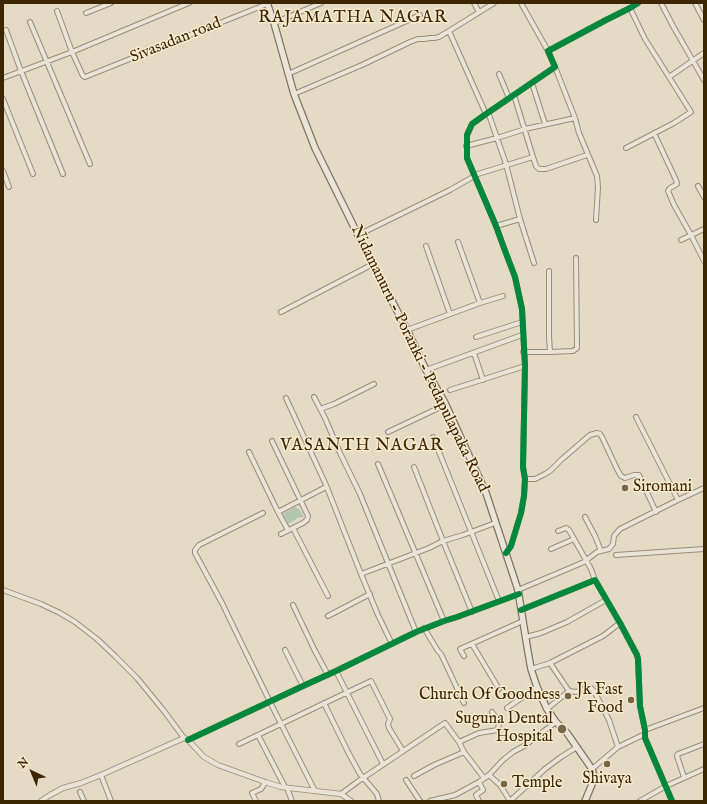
<!DOCTYPE html>
<style>
body{margin:0}
#map{position:relative;width:707px;height:804px;overflow:hidden;background:#e5dac3;font-family:"IM FELL English",serif}
canvas{display:block}
.frame{position:absolute;inset:0;border:4px solid #3c2601;pointer-events:none}
.north{position:absolute;left:12px;top:752px;width:40px;height:40px;-webkit-text-stroke:3px #f7eacf;paint-order:stroke;rotate:316deg;font-size:11px;font-weight:700;line-height:16px;text-align:center;color:#3c2601}
.north::after{content:'';display:block;margin:auto;width:14px;height:18px;background:#3c2601;clip-path:polygon(50% 0,100% 100%,50% 72%,0 100%)}
</style>
<div id="map">
<canvas width="707" height="804"></canvas>
<div class="frame"></div>
<div class="north">N</div>
</div>
<script>
const ctx = document.querySelector('canvas').getContext('2d');
ctx.lineJoin = 'round';
function fillPath(path, color) { ctx.fillStyle = color; ctx.fill(path, 'evenodd'); }
const toPath = rows => new Path2D(rows.map(r => 'M' + r).join(''));
function stroke(path, color, width, dash) { ctx.strokeStyle = color; ctx.lineWidth = width; ctx.lineCap = dash ? 'butt' : 'round'; ctx.setLineDash(dash || []); ctx.stroke(path); }
function write(font, color, halo, rows, align = 'center') {
  ctx.font = font + ' "IM FELL English",serif'; ctx.lineWidth = 3; ctx.setLineDash([]); ctx.textBaseline = 'middle'; ctx.strokeStyle = halo; ctx.fillStyle = color; for (const [text, x, y, turn = 0] of rows) {
    ctx.save(); ctx.translate(x, y); ctx.rotate((+turn || 0) * Math.PI / 180); ctx.textAlign = isNaN(turn) ? turn : align; if (halo) ctx.strokeText(text, 0, 0); ctx.fillText(text, 0, 0); ctx.restore();
  }
}
fillPath(toPath([
 [295,507,300,510,304,517,298,518,288,524,283,514]
]), '#b3c6b0');
const minor = toPath([
 [474,3,479,12],
 [521,3,548,51],
 [661,3,673,26,704,80],
 [695,3,704,20],
 [630,8,645,39,669,77,704,53],
 [57,11,72,52,83,76,85,77,267,4],
 [86,13,111,3],
 [30,22,90,164],
 [274,23,321,3],
 [6,30,21,71,63,174],
 [449,31,486,114],
 [555,67,575,118,579,133,597,176,598,187,596,220],
 [288,74,420,15],
 [499,74,509,98],
 [3,78,72,52,189,3],
 [532,83,545,124],
 [294,94,362,65,410,42,418,39,424,39,430,38,434,38,439,37,449,31,494,3],
 [514,95,533,157,536,166,539,169,546,169,587,155],
 [3,99,33,174],
 [488,112,506,164,520,219,534,263],
 [654,133,676,180,677,184,670,188,668,191,669,193,674,205,691,235,704,261],
 [466,146,497,138,525,129,575,118],
 [626,148,674,123,691,112,669,77],
 [3,171,9,187],
 [698,186,704,197],
 [496,226,520,219],
 [358,235,450,190,478,174,533,157],
 [681,240,704,229],
 [458,242,480,303],
 [426,246,450,314],
 [281,312,373,264],
 [407,330,480,303,503,296],
 [476,337,522,322],
 [523,352,550,352,549,337,549,271],
 [550,352,573,351,577,348,576,258],
 [474,353,483,380],
 [426,370,522,335],
 [450,390,525,366],
 [314,397,325,418,340,453,360,494,416,632],
 [286,398,326,485,361,574,378,615,392,644],
 [320,409,334,404,374,384],
 [636,417,678,500],
 [388,432,445,405],
 [433,437,499,601],
 [272,441,308,516,307,520,303,523,281,534],
 [249,452,278,512,288,530],
 [378,464,444,621],
 [414,467,443,541,472,612],
 [525,479,535,479,545,474,550,471,561,460,590,435,597,433,600,434,602,437,617,469,621,476,625,478,634,475,639,475,656,512],
 [278,512,326,487],
 [263,513,199,545,195,550,195,553,222,603,270,702,315,791],
 [585,517,595,536,601,551],
 [293,528,328,596],
 [558,531,566,528,569,530,591,569,595,580],
 [551,549,574,539],
 [616,555,704,549],
 [361,574,429,548,443,541,463,535,495,523],
 [3,590,41,604,60,613,75,622,97,639,115,656,137,678,164,711,184,738],
 [518,590,584,562,597,552,609,549,613,544,614,536,620,529,678,500,704,488],
 [293,605,315,651,328,675],
 [521,610,595,580,620,623,637,655,638,659,640,706,645,730,645,738,672,801],
 [328,616,370,594],
 [424,628,438,651,441,654,464,703],
 [526,637,541,633,567,622,606,600],
 [472,644,499,689],
 [285,650,303,686],
 [464,656,460,649,523,621],
 [550,663,569,691],
 [531,669,550,663,603,636,620,623],
 [336,671,383,764],
 [324,703,348,752,360,774,377,794,379,801],
 [507,708,537,687],
 [547,709,569,691,576,692,586,688,591,688,594,691,609,720,618,747],
 [645,730,704,708],
 [258,735,285,787],
 [188,740,303,686,336,671,416,632,444,621,457,617,519,594],
 [459,742,479,733,498,730,499,722,492,712],
 [239,744,371,681,390,719,388,724,389,728,403,751],
 [592,769,618,747,645,734],
 [101,775,111,801],
 [489,775,500,785,510,801],
 [414,776,434,765,464,752],
 [684,777,677,756,678,754,704,744],
 [406,780,420,801],
 [479,782,483,790,476,795,479,801],
 [287,788,292,801],
 [80,792,84,801],
 [341,794,360,780,445,723,459,742,464,752,484,778],
 [256,801,252,793,261,789,263,786,265,782],
 [430,801,455,795,479,782,489,775,503,760,513,752,524,746,556,722],
 [510,801,545,769,561,757,577,747],
 [640,801,666,786,704,769]
]);
const tertiary = toPath([
 [506,553,511,546,514,536,521,513,524,496,525,479,523,467,525,366,522,309,515,277,504,248,496,226,467,158,467,135,472,124,486,114,555,67,548,51,606,20,630,8,638,3],
 [41,801,50,795,63,788,81,783,101,775,184,738,188,740,204,757,218,765,265,782,281,787,341,794,351,801]
]);
const secondary = toPath([
 [267,3,274,23,294,94,315,148,358,235,407,330,426,370,444,401,486,493,518,590,527,646,531,669,537,687,547,709,556,722,567,733,592,769,593,773,593,782,590,789,585,801]
]);
stroke(minor, '#968e7c', 6);
stroke(tertiary, '#968e7c', 6);
stroke(secondary, '#7e7463', 8);
stroke(minor, '#e9e3d8', 4);
stroke(tertiary, '#e9e3d8', 4.5);
stroke(secondary, '#e9e3d8', 5.5);
stroke(toPath([
 [506,553,511,546,514,536,521,513,524,496,525,479,523,467,525,366,522,309,515,277,504,248,496,226,467,158,467,135,472,124,486,114,555,67,548,51,606,20,630,8,638,3],
 [521,610,595,580,620,623,637,655,638,659,640,706,645,730,645,738,672,801],
 [188,740,303,686,336,671,416,632,444,621,457,617,519,594]
]), '#00873e', 6);
for (const [x, y, r, color] of [
 [625,488,4,"#776545"],
 [568,696,4,"#776545"],
 [631,700,4,"#776545"],
 [562,729,5,"#776545"],
 [607,764,4,"#776545"],
 [504,784,4,"#776545"]
]) { const dot = new Path2D(); dot.arc(x, y, r, 0, 2 * Math.PI); ctx.fillStyle = color; ctx.fill(dot); stroke(dot, '#f7eacf', 1.5); }
write('16px', '#3c2601', '#f7eacf', [
 ["Sivasadan road",176,41,-22],
 ["Nidamanuru - Poranki - Pedapulapaka Road",419,359,64]
]);
write('16px', '#3c2601', '#f7eacf', [
 ["Siromani",633,488,"left"],
 ["Jk Fast",623,691],
 ["Food",623,709],
 ["Church Of Goodness",560,696],
 ["Suguna Dental",553,720],
 ["Hospital",553,738],
 ["Shivaya",607,780,"center"],
 ["Temple",512,784,"left"]
], 'right');
ctx.letterSpacing = '1px';
write('17px', '#3c2601', '#f7eacf', [
 ["RAJAMATHA NAGAR",353,19],
 ["VASANTH NAGAR",362,447]
]);
ctx.letterSpacing = '0px';
</script>
